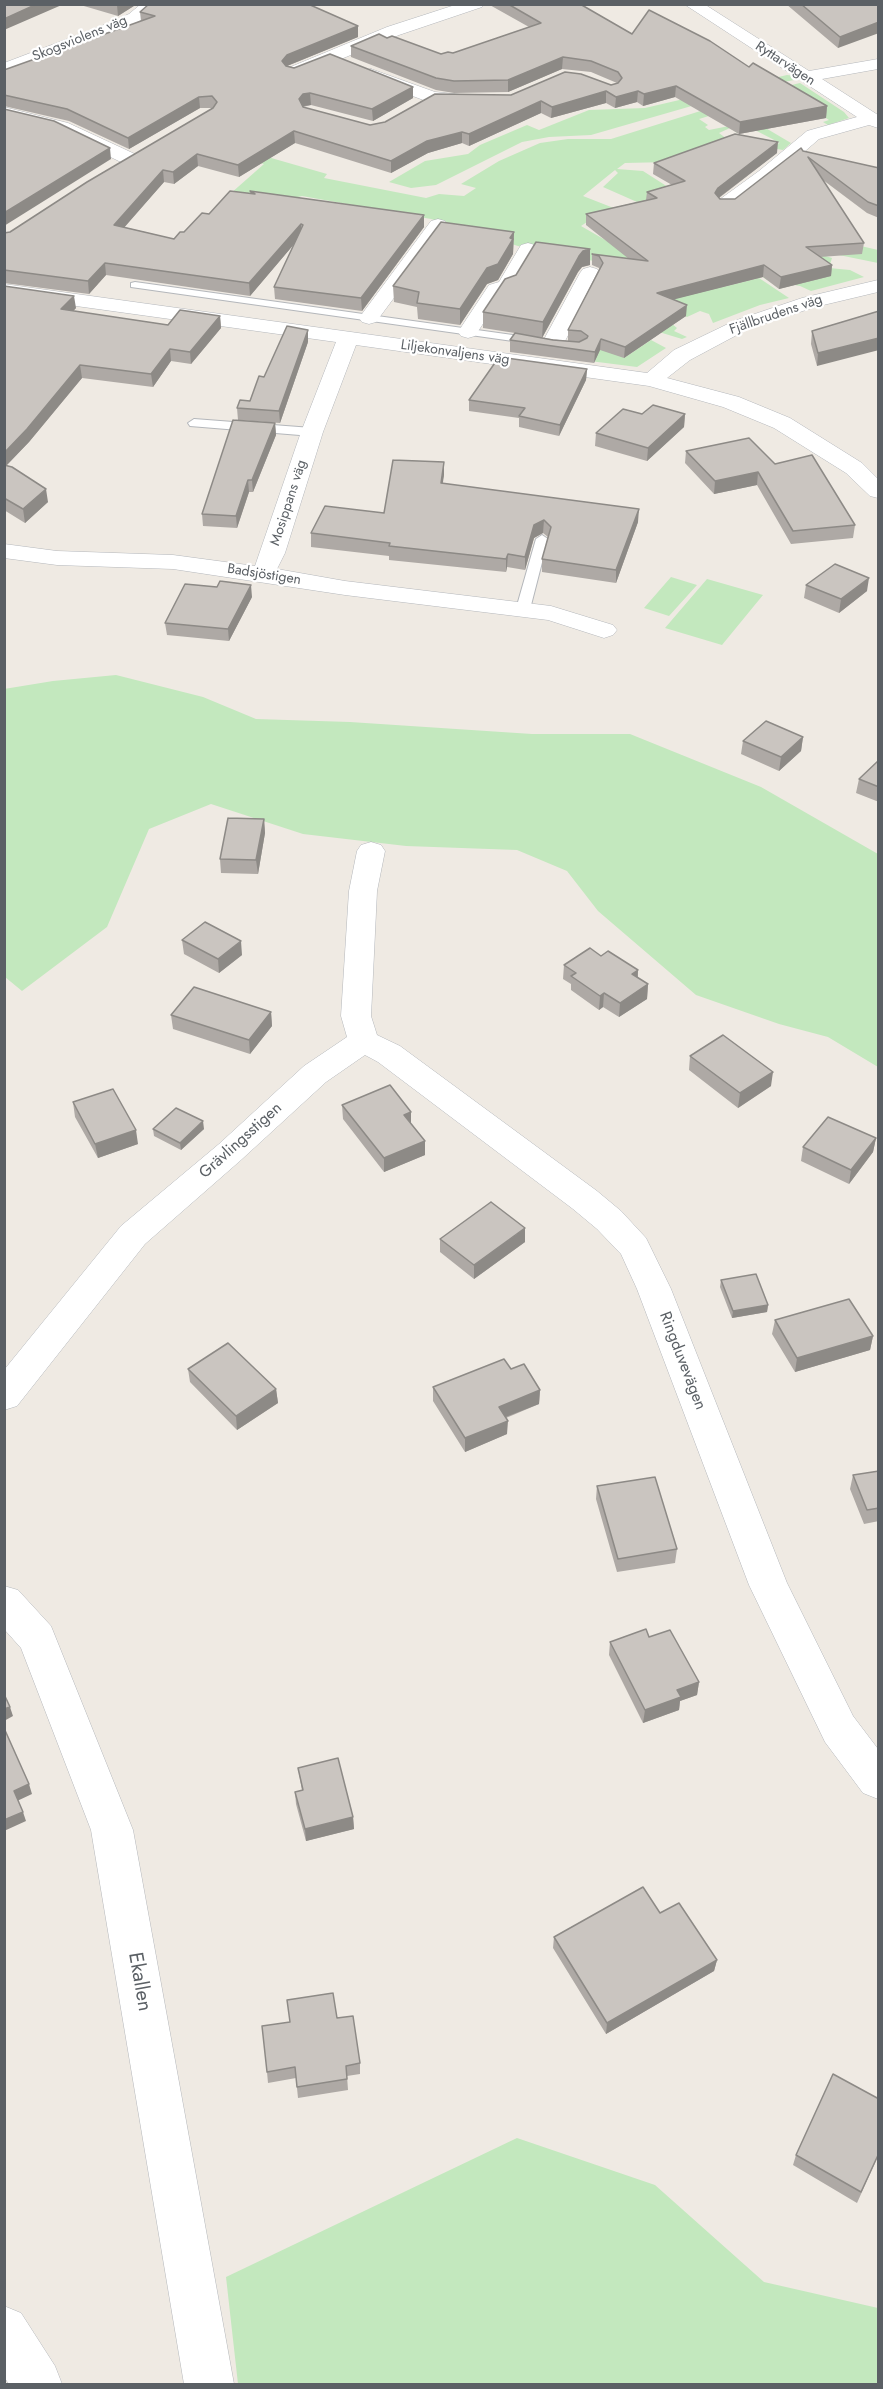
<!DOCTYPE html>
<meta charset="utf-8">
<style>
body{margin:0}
#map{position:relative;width:883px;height:2389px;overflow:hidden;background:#efeae3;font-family:Jost,sans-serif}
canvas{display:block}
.frame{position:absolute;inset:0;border:6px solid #5b6065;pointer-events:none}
</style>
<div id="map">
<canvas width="883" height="2389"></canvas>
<div class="frame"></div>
</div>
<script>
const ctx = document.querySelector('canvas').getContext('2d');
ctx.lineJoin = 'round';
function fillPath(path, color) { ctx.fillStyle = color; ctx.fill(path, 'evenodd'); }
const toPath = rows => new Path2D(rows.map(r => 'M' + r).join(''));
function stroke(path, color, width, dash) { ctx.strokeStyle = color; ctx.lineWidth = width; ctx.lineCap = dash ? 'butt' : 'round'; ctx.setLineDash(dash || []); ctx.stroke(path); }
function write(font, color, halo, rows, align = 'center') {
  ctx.font = font + ' Jost,sans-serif'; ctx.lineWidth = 4.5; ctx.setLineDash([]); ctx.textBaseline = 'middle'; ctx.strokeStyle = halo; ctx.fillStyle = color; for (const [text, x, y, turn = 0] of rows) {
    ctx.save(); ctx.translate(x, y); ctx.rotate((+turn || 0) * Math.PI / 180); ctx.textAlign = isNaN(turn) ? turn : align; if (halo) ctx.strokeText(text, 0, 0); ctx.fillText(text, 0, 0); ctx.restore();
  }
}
fillPath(toPath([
 [787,75,796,76,794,80,754,88,591,135,549,137,522,142,436,185,411,188,389,182,425,161,468,154,480,145,527,125,539,130,589,110,645,108],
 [800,83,844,112,849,118,828,125,823,122,829,120,803,104,768,98,699,119,708,125,705,127,709,130,734,125,747,117,791,143,783,150,764,147,780,143,753,129,737,133,730,128,719,133,747,154,669,162,625,163,617,169,643,171,668,187,656,198,637,202,603,187,618,173,615,170,583,196,652,223,590,220,581,226,607,241,737,217,878,250,878,263,785,244,832,258,829,268,850,270,864,277,811,291,800,286,767,280,736,259,723,287,759,278,789,298,760,305,713,323,709,314,700,311,687,317,640,298,677,328,674,331,687,337,682,339,636,325,624,358,651,340,666,348,637,367,582,360,606,263,583,259,535,243,531,248,518,246,431,219,302,196,288,200,230,194,264,164,172,140,184,133,327,174,324,178,426,198,439,194,464,196,476,188,461,184,499,161,540,143,568,139,611,139,758,93],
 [671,577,697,585,669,616,644,608],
 [707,579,763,595,722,645,665,628],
 [116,675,203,697,256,719,350,722,532,734,630,734,761,787,878,854,878,1067,828,1037,779,1024,696,995,598,911,567,871,517,850,406,846,303,834,211,804,149,829,107,927,22,991,5,977,4,689,53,681],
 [517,2138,655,2185,764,2282,878,2308,878,2384,238,2384,226,2277]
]), '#c3e8be');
const service = toPath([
 [135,282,534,338,540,341,534,344,131,287,131,283,135,282],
 [194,419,312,428,318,432,312,436,190,426,188,423,194,419],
 [542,535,548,539,530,609,528,612,518,612,516,609,536,539,542,535]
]);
const minor = toPath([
 [141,4,160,4,141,20,111,35,4,74,4,63,99,27,129,14,141,4],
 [458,4,484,4,482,7,399,35,300,76,288,76,285,72,288,68,387,27,458,4],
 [684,4,704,4,809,71,878,59,878,69,822,79,878,115,878,128,869,125,819,139,773,179,733,208,719,208,716,204,719,200,759,171,807,131,857,117,684,4],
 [371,69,435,92,474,96,480,97,483,101,480,105,474,106,426,101,365,78,362,74,365,70,371,69],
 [4,107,68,123,137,155,139,159,137,163,123,163,56,131,4,118,4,107],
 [438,219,445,221,448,225,376,322,369,324,362,322,359,318,362,314,431,221,438,219],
 [528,243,535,245,538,249,514,290,503,293,475,336,468,338,461,336,458,332,489,285,499,282,521,245,528,243],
 [590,267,597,269,600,273,564,343,560,347,553,349,546,347,542,343,580,273,583,269,590,267],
 [878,280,878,292,815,307,748,329,690,360,667,378,739,397,790,418,862,463,878,479,878,498,870,496,846,473,774,428,723,407,649,386,356,345,323,432,285,553,277,569,345,581,551,606,613,625,617,630,613,635,604,638,548,620,345,595,173,569,57,565,4,558,4,544,57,551,173,555,255,566,301,432,336,342,4,296,4,284,647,373,674,350,734,321,802,298,878,280],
 [371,842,381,845,385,851,377,891,371,1016,377,1035,400,1046,597,1191,621,1211,646,1238,671,1289,787,1583,853,1716,878,1749,878,1799,863,1793,825,1742,749,1585,637,1289,621,1254,597,1229,573,1209,378,1062,365,1055,326,1082,241,1160,145,1244,17,1406,4,1410,4,1370,121,1226,219,1144,304,1066,347,1037,341,1016,349,891,357,851,361,845,371,842],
 [4,1586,18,1590,51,1626,133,1830,234,2384,184,2384,91,1830,21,1648,4,1629,4,1586]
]);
const tertiary = toPath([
 [4,2306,21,2313,55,2366,62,2384,9,2384,4,2377,4,2306]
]);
stroke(service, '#b4b7bb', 2);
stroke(minor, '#b4b7bb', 1);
stroke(tertiary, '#b4b7bb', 1);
fillPath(service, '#fff');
fillPath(minor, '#fff');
fillPath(tertiary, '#fff');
fillPath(toPath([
 [77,4,137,4,118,16],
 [488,4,580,4,632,34,749,67,827,106,826,118,739,134,675,97,643,106,637,102,615,108,606,103,551,118,541,113,469,146,462,143,428,153,391,173,295,143,239,177,198,166,174,184,164,182,124,227,174,239,209,214,250,194,250,191,424,227,362,311,275,299,274,287,294,244,250,296,106,275,89,294,4,283,4,233,10,232,213,108,200,108,129,149,69,121,4,106,4,70,141,21,140,12,358,26,358,37,287,66,413,87,413,98,373,121,311,105,303,107,370,125,385,122,511,95,611,85,617,83,591,72,562,69,508,92,454,93,436,90,351,57,351,46,387,38,441,54,453,53,529,27],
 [786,4,879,4,838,48],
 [803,151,879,168,879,218,867,213,823,180,864,243,862,254,820,257,832,265,831,276,779,289,763,277,674,299,686,316,624,358,600,350,594,363,510,352,510,340,515,333,483,328,483,312,590,249,590,265,582,267,578,272,542,338,568,341,568,330,599,269,599,268,592,265,592,254,629,259,586,225,586,214,646,200,647,192,672,185,653,174,654,163,777,153,719,198,720,199,735,199],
 [514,232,513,254,498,280,487,284,460,325,418,319,417,307,394,302,393,286],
 [4,286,76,308,73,311,168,325,220,316,221,328,191,364,171,361,153,387,82,378,29,442,6,466,48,502,25,523,4,510],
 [879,311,817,366,811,344,812,331],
 [308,342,280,423,238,420,237,408,250,401,264,377],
 [587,369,586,380,559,436,519,427,519,418,469,411,469,400],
 [642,414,685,414,684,427,647,461,595,446,596,433],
 [275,423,276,435,253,492,249,492,237,528,203,526,202,514],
 [686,451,775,464,855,525,853,538,791,544,757,485,714,494,685,463],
 [444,475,442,483,638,522,616,583,542,572,542,559,548,537,543,533,534,538,525,570,507,567,506,572,389,560,389,556,311,547,311,533,384,513],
 [806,585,867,591,839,613,804,598],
 [252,597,229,641,167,635,165,623],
 [803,737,801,751,779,771,741,754,743,741],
 [879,760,879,802,856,793,859,779],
 [264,819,265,833,258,874,221,873,220,859],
 [182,940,242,955,219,973,184,954],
 [601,956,638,970,638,978,648,984,647,999,619,1017,603,1007,599,1010,571,990,571,984,563,979,564,965],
 [271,1012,272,1026,250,1054,173,1029,171,1015],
 [690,1056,771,1086,738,1108,689,1070],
 [73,1102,138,1144,98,1158,75,1117],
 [342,1105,411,1125,425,1155,384,1172,343,1119],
 [153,1129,204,1129,181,1150,154,1136],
 [876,1138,873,1152,849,1184,801,1161,803,1147],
 [440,1239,525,1242,474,1279,440,1252],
 [721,1280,768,1305,767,1312,732,1318,720,1287],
 [775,1320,873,1336,870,1350,795,1372,772,1334],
 [188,1369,276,1389,278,1403,237,1430,190,1382],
 [511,1369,540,1390,539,1404,506,1418,507,1434,465,1452,433,1401,433,1387],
 [879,1471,879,1521,864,1524,850,1489,853,1475],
 [597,1486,677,1549,675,1563,617,1572,596,1499],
 [649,1637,699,1682,697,1695,680,1701,679,1710,643,1723,609,1655,610,1642],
 [298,1768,353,1817,354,1829,306,1841,296,1804,295,1792,302,1790],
 [660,1913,717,1960,714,1971,606,2034,553,1948,554,1937],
 [337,2018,360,2063,360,2074,347,2076,348,2090,298,2098,296,2078,268,2083,267,2072],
 [879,2154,857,2203,793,2165,796,2155]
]), '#aea9a5');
fillPath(toPath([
 [37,4,64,4,4,30,4,19],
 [118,4,137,4,118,16,117,5],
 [879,22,879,33,838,48,840,37],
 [358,26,358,37,287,66,283,72,282,61,287,55],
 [563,57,562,69,508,92,508,80],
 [676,86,675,97,643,106,644,94],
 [413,87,413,98,373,121,372,109],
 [606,91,606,103,551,118,552,107],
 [638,91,637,102,615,108,616,97],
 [310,93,311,105,304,106,299,111,299,99,303,94],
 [199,97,200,108,129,149,128,138],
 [541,101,541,113,469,146,469,134],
 [827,106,826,118,739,134,740,122],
 [294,131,295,143,239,177,238,165],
 [462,132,462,143,428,153,391,173,391,161,427,141],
 [778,142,777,153,717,199,715,193,718,188],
 [110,148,111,159,4,226,4,213],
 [197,154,198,166,174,184,173,172],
 [163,170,164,182,116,237,114,225],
 [424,215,424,227,362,311,361,298],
 [301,224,301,236,250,296,249,283],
 [514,232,513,254,498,280,487,284,460,325,460,309,487,268],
 [590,249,590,265,582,267,578,272,542,338,543,322,579,256,583,251],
 [105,263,106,275,89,294,88,281],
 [764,265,763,277,656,304,657,293],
 [832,265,831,276,779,289,781,277],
 [74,296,76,308,63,322,61,309],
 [687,305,686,316,624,358,625,347],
 [220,316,221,328,191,364,190,352],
 [308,330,308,342,280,423,279,411],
 [879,338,879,350,817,366,818,353],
 [601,339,600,350,594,363,595,352],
 [170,349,171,361,153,387,151,374],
 [80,365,82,378,29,442,4,468,4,453],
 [587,369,586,380,559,436,560,425],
 [685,414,684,427,647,461,648,448],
 [275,423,276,435,253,492,252,480],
 [444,462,444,475,441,496,441,483],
 [758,472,757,485,714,494,715,481],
 [248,480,249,492,237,528,236,516],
 [46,489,48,502,25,523,23,509],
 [639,509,638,522,616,583,616,570],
 [544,520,543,533,534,538,525,570,525,557,534,525],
 [508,554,507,567,506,572,506,559],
 [869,578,867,591,839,613,841,599],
 [251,585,252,597,229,641,228,629],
 [803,737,801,751,779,771,781,757],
 [264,819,265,833,258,874,256,860],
 [241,941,242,955,219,973,218,959],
 [638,970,637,984,632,974],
 [648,984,647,999,619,1017,620,1003],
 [604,993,603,1007,599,1010,600,996],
 [271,1012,272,1026,250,1054,249,1040],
 [773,1072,771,1086,738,1108,740,1093],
 [411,1112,411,1126,404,1115],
 [203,1121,204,1129,181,1150,180,1143],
 [136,1130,138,1144,98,1158,95,1144],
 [876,1138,873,1152,849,1184,851,1170],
 [425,1141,425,1155,384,1172,384,1158],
 [525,1228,525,1242,474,1279,474,1265],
 [768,1305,767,1312,732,1318,733,1311],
 [873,1336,870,1350,795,1372,797,1358],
 [276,1389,278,1403,237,1430,236,1416],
 [540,1390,539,1404,498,1420,499,1407],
 [508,1421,507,1434,465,1452,465,1438],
 [699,1682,697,1695,680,1701,679,1710,643,1723,645,1710,677,1690],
 [10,1707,13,1716,4,1721,4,1709],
 [29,1784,32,1794,17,1801,14,1791],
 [23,1812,26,1821,4,1831,4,1820],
 [353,1817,354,1829,306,1841,305,1829],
 [717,1960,714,1971,606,2034,607,2023]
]), '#8d8a86');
const building = toPath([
 [4,4,37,4,4,19,4,4],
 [149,4,308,4,358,26,287,55,282,61,286,66,294,68,330,54,413,87,372,109,310,93,303,94,299,99,303,107,370,125,385,122,435,94,511,95,565,72,581,74,611,85,618,83,622,78,618,72,591,61,563,57,508,80,454,81,436,78,351,46,379,34,387,38,392,36,441,54,448,52,453,53,541,23,508,4,580,4,632,34,649,10,710,41,749,67,753,63,827,106,740,122,676,86,644,94,638,91,616,97,606,91,552,107,541,101,469,134,462,132,427,141,391,161,294,131,238,165,197,154,173,172,163,170,114,225,174,239,180,232,184,232,202,213,209,214,230,191,255,194,250,191,424,215,361,298,274,287,303,225,301,224,249,283,105,263,88,281,4,270,4,233,10,232,87,182,213,108,217,102,212,96,199,97,128,138,67,109,4,95,4,70,155,16,140,12,149,4],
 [801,4,879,4,879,22,840,37,801,4],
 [4,109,54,121,110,148,4,213,4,109],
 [735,134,778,142,718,188,715,193,720,199,735,199,801,148,803,151,879,168,879,206,868,202,808,157,864,243,806,247,832,265,781,277,764,265,657,293,687,305,625,347,601,339,595,352,510,340,515,333,553,340,579,342,587,338,588,336,581,331,568,330,603,263,599,256,592,254,648,261,586,214,657,198,647,192,685,181,654,163,735,134],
 [441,222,514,232,510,238,513,239,498,264,487,268,460,309,417,303,419,292,393,286,441,222],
 [536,242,590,249,583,251,579,256,543,322,483,312,505,279,516,275,536,242],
 [4,286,74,296,61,309,168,325,180,310,220,316,190,352,170,349,151,374,80,365,27,429,4,453,4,286],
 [879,311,879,338,818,353,812,331,879,311],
 [287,326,308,330,279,411,237,408,240,400,250,401,259,376,264,377,287,326],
 [499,357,587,369,560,425,519,416,525,408,469,400,499,357],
 [653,405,685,414,648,448,596,433,623,409,642,414,653,405],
 [233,420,275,423,252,480,248,480,236,516,202,514,233,420],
 [749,438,775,464,812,455,855,525,793,531,758,472,715,481,686,451,749,438],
 [393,460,444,462,441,483,639,509,616,570,542,559,551,527,544,520,534,525,525,557,508,554,506,559,389,546,390,543,311,533,325,506,384,513,393,460],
 [4,465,12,467,46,489,23,509,4,498,4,465],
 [835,564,869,578,841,599,806,585,835,564],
 [220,581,251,585,228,629,165,623,185,584,217,587,220,581],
 [766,721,803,737,781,757,743,741,766,721],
 [879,760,879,787,859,779,879,760],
 [228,818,264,819,256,860,220,859,228,818],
 [205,922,241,941,218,959,182,940,205,922],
 [590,948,601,956,608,951,638,970,632,974,648,984,620,1003,604,993,600,996,571,976,576,973,564,965,590,948],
 [194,987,271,1012,249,1040,171,1015,194,987],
 [723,1035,773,1072,740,1093,690,1056,723,1035],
 [390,1085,411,1112,404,1115,425,1141,384,1158,342,1105,390,1085],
 [113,1089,136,1130,95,1144,73,1102,113,1089],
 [176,1108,203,1121,180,1143,153,1129,176,1108],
 [828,1117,876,1138,851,1170,803,1147,828,1117],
 [491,1202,525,1228,474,1265,440,1239,491,1202],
 [756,1274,768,1305,733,1311,721,1280,756,1274],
 [849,1299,873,1336,797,1358,775,1320,849,1299],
 [228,1343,276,1389,236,1416,188,1369,228,1343],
 [504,1359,511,1369,524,1364,540,1390,499,1407,508,1421,465,1438,433,1387,504,1359],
 [879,1471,879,1508,867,1510,853,1475,879,1471],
 [655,1477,677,1549,618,1559,597,1486,655,1477],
 [646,1629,649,1637,670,1630,699,1682,677,1690,681,1697,645,1710,610,1642,646,1629],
 [4,1694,10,1707,4,1709,4,1694],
 [4,1728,29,1784,14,1791,23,1812,4,1820,4,1728],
 [338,1758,353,1817,305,1829,295,1792,303,1790,298,1768,338,1758],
 [643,1887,660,1913,679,1903,717,1960,607,2023,554,1937,643,1887],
 [333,1993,337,2018,353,2016,360,2063,346,2066,347,2079,297,2087,295,2067,267,2072,262,2026,290,2022,287,2000,333,1993],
 [833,2074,879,2099,879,2153,861,2192,796,2155,833,2074]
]);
fillPath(building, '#cac5c0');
stroke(building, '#8d8a86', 1.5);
write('14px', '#5b6065', '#fff', [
 ["Skogsviolens väg",80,39,-22],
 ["Ryttarvägen",785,64,33],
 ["Fjällbrudens väg",776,315,-19],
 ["Liljekonvaljens väg",455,353,8],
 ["Mosippans väg",289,503,-72],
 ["Badsjöstigen",264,575,9]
]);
write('16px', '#5b6065', '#fff', [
 ["Grävlingsstigen",241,1141,-42],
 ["Ringduvevägen",682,1361,69]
]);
write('20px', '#5b6065', '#fff', [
 ["Ekallen",139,1982,80]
]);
</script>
